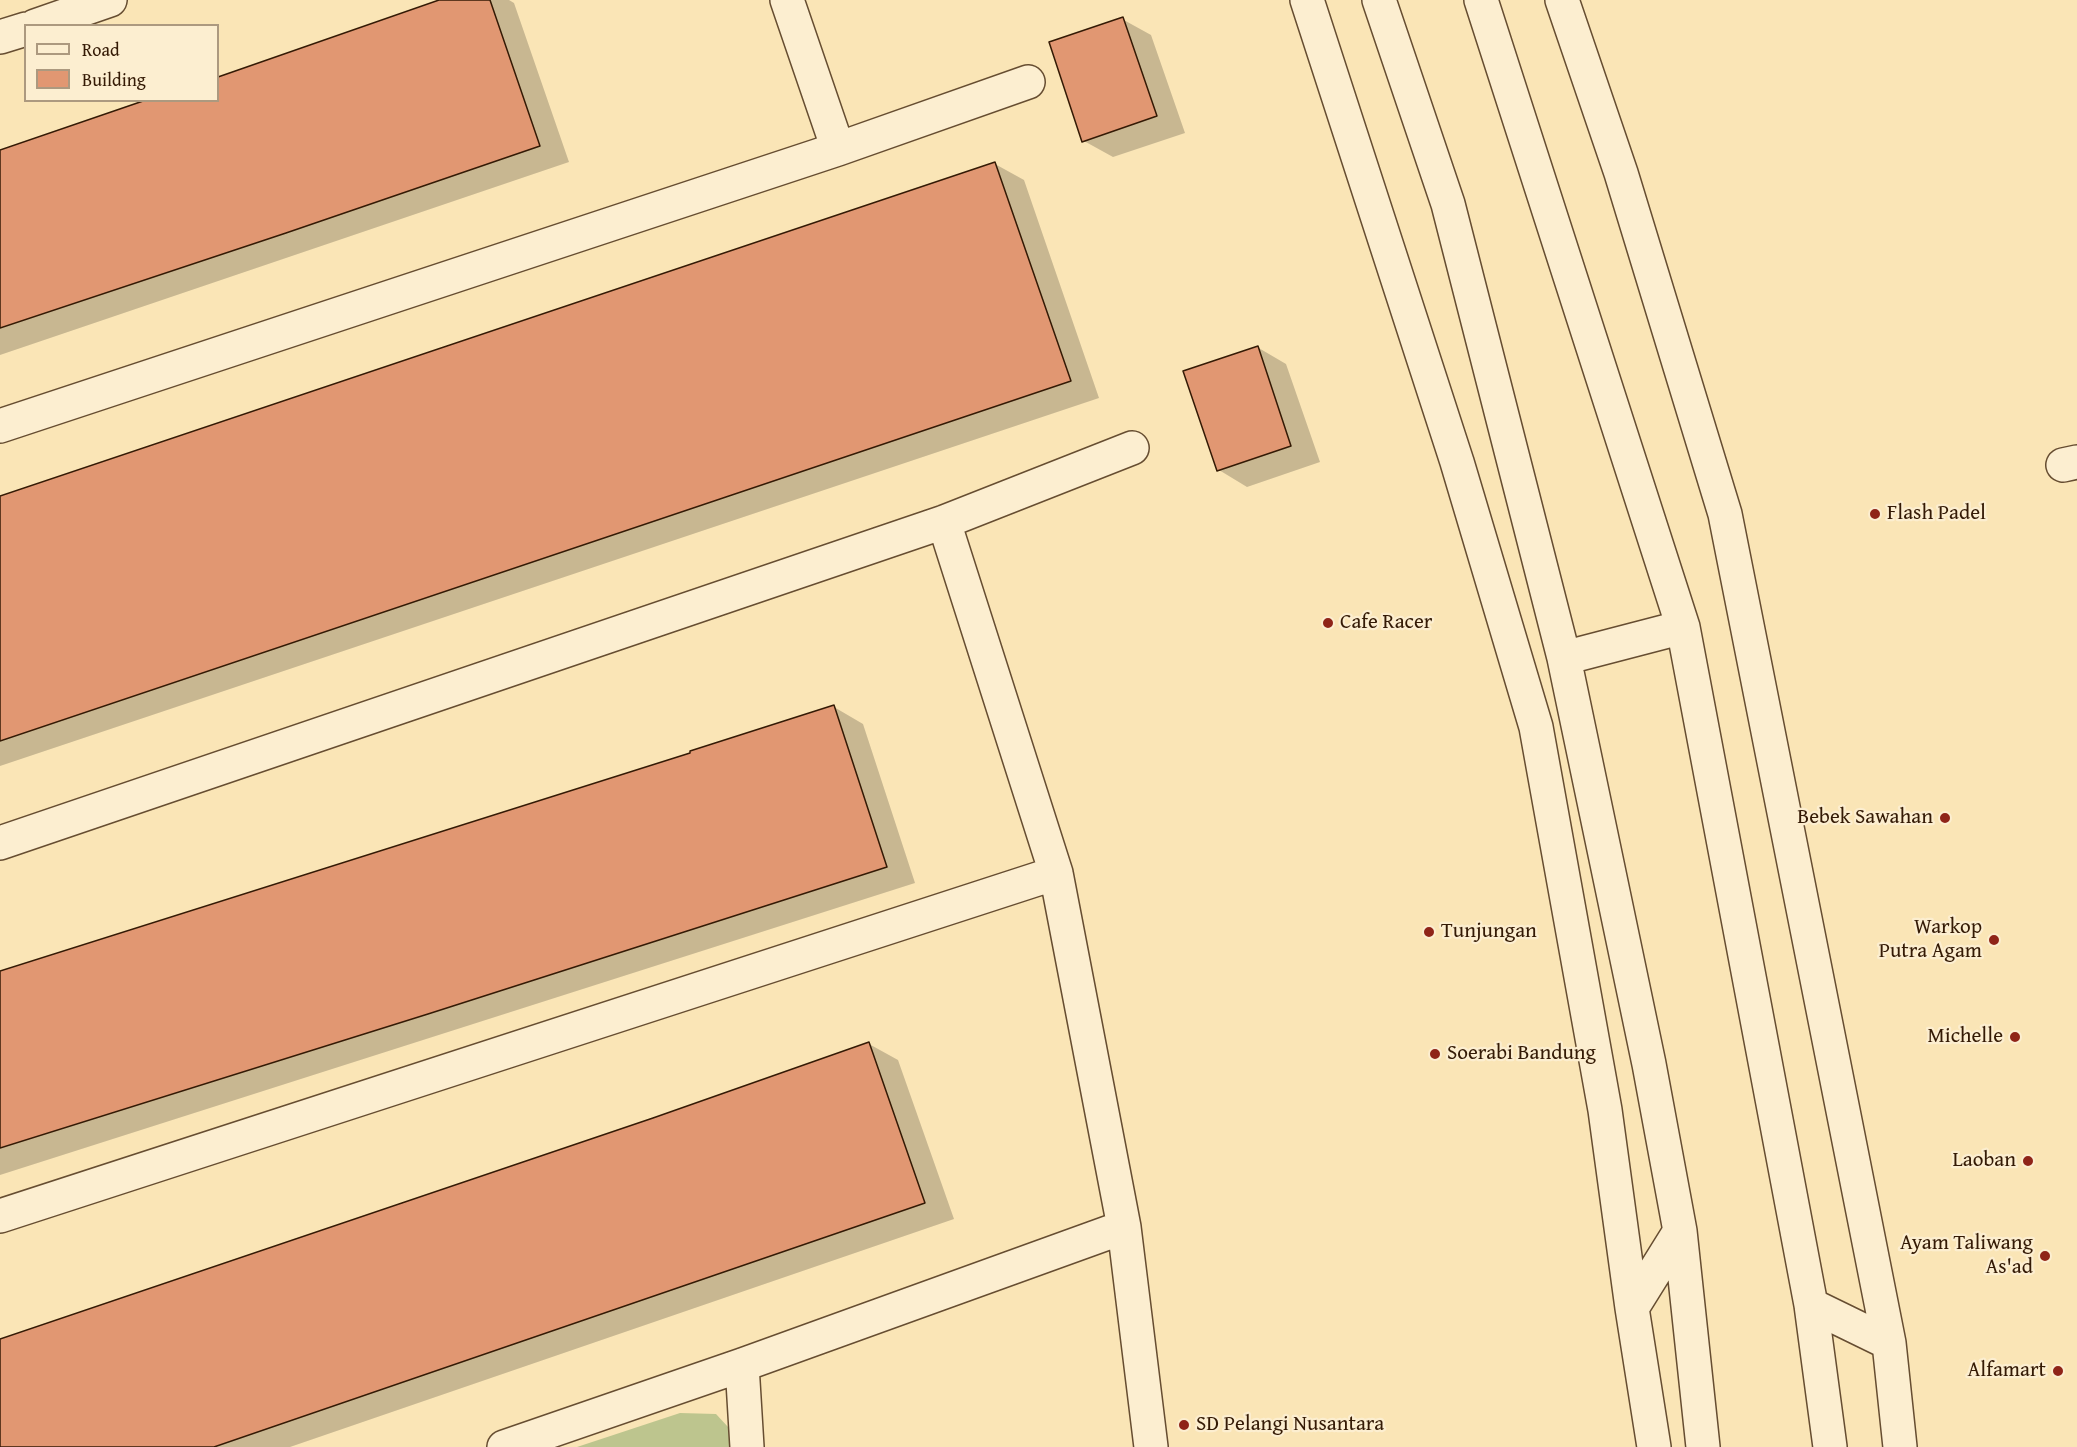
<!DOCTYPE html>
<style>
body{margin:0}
#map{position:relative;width:2077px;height:1447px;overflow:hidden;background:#fae5b6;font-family:"Gentium Book Plus",serif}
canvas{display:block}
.legend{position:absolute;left:24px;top:24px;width:195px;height:78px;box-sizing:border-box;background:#fceed0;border:2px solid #ac997f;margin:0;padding:8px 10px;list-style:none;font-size:18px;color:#341a05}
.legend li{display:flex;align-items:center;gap:12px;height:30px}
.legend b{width:30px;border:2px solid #ac997f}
</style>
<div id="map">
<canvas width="2077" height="1447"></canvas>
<ul class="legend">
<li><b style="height:8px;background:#fceed0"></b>Road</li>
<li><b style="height:16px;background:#e19772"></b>Building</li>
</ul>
</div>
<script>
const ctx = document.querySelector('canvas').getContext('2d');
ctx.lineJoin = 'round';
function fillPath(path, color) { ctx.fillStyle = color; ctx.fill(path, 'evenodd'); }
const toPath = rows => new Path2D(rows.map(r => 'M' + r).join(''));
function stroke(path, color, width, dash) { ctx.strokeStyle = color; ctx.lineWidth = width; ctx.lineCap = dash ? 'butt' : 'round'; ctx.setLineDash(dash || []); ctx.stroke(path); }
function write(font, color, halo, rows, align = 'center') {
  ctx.font = font + ' "Gentium Book Plus",serif'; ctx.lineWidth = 4.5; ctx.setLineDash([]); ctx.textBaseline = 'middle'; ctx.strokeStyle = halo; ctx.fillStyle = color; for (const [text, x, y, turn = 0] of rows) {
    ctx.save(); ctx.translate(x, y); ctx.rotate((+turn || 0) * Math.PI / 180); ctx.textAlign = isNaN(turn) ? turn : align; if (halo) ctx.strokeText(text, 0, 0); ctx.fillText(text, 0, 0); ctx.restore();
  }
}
fillPath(toPath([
 [680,1413,716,1414,742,1442,743,1447,577,1447]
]), '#bdc58e');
fillPath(toPath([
 [445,0,509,0,514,3,569,162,0,355,0,151,218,100,218,77],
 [1122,19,1151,35,1185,133,1113,157,1084,141],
 [995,164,1024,180,1099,398,0,766,0,498],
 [1257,347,1286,364,1320,462,1247,487,1219,470],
 [834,707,863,724,915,883,0,1175,0,973,692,754],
 [869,1044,898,1060,954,1219,290,1447,0,1447,0,1342,654,1120]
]), '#0003');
const building = toPath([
 [439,0,490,0,540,146,286,233,0,328,0,150,146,100,218,100,218,77,439,0],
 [1123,17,1157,116,1082,142,1049,42,1123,17],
 [995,162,1071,381,0,741,0,496,995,162],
 [1258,346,1291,446,1217,471,1183,371,1258,346],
 [834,705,887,867,428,1014,0,1148,0,971,690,753,690,751,834,705],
 [869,1042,925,1203,214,1447,0,1447,0,1339,653,1118,869,1042]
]);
fillPath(building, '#e19772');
stroke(building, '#341a05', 1.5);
const minor = toPath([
 [787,0,838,149],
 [1307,0,1457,462,1536,727,1605,1110,1632,1308,1654,1447],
 [1379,0,1448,204,1564,658,1649,1064,1680,1231,1703,1447],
 [1481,0,1683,627,1811,1305,1830,1447],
 [1562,0,1621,173,1725,514,1889,1343,1900,1447],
 [35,26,110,0],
 [0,37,26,29],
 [0,426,838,149,1028,82],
 [2063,465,2077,462],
 [944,522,1056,873,1124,1227,1151,1447],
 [1564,658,1683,627],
 [0,843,944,522,1132,448],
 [0,1216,1056,873],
 [1811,1305,1889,1343],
 [1632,1308,1680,1231],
 [742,1365,747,1447],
 [504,1447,742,1365,1124,1227]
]);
stroke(minor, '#664d31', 36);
stroke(minor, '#fceed0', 33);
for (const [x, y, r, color] of [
 [1875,514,6,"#8f2418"],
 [1328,623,6,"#8f2418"],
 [1945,818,6,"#8f2418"],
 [1429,932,6,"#8f2418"],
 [1994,940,6,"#8f2418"],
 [2015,1037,6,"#8f2418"],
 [1435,1054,6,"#8f2418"],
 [2028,1161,6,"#8f2418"],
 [2045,1256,6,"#8f2418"],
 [2058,1371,6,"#8f2418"],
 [1184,1425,6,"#8f2418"]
]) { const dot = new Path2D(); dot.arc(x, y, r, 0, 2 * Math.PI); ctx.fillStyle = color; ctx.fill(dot); stroke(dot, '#fceed0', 2); }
write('21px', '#341a05', '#fceed0', [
 ["Flash Padel",1887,514,"left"],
 ["Cafe Racer",1340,623,"left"],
 ["Bebek Sawahan",1933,818],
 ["Warkop",1982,928],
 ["Putra Agam",1982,952],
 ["Tunjungan",1441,932,"left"],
 ["Michelle",2003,1037],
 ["Soerabi Bandung",1447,1054,"left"],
 ["Laoban",2016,1161],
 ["Ayam Taliwang",2033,1244],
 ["As'ad",2033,1268],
 ["Alfamart",2046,1371],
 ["SD Pelangi Nusantara",1196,1425,"left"]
], 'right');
</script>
